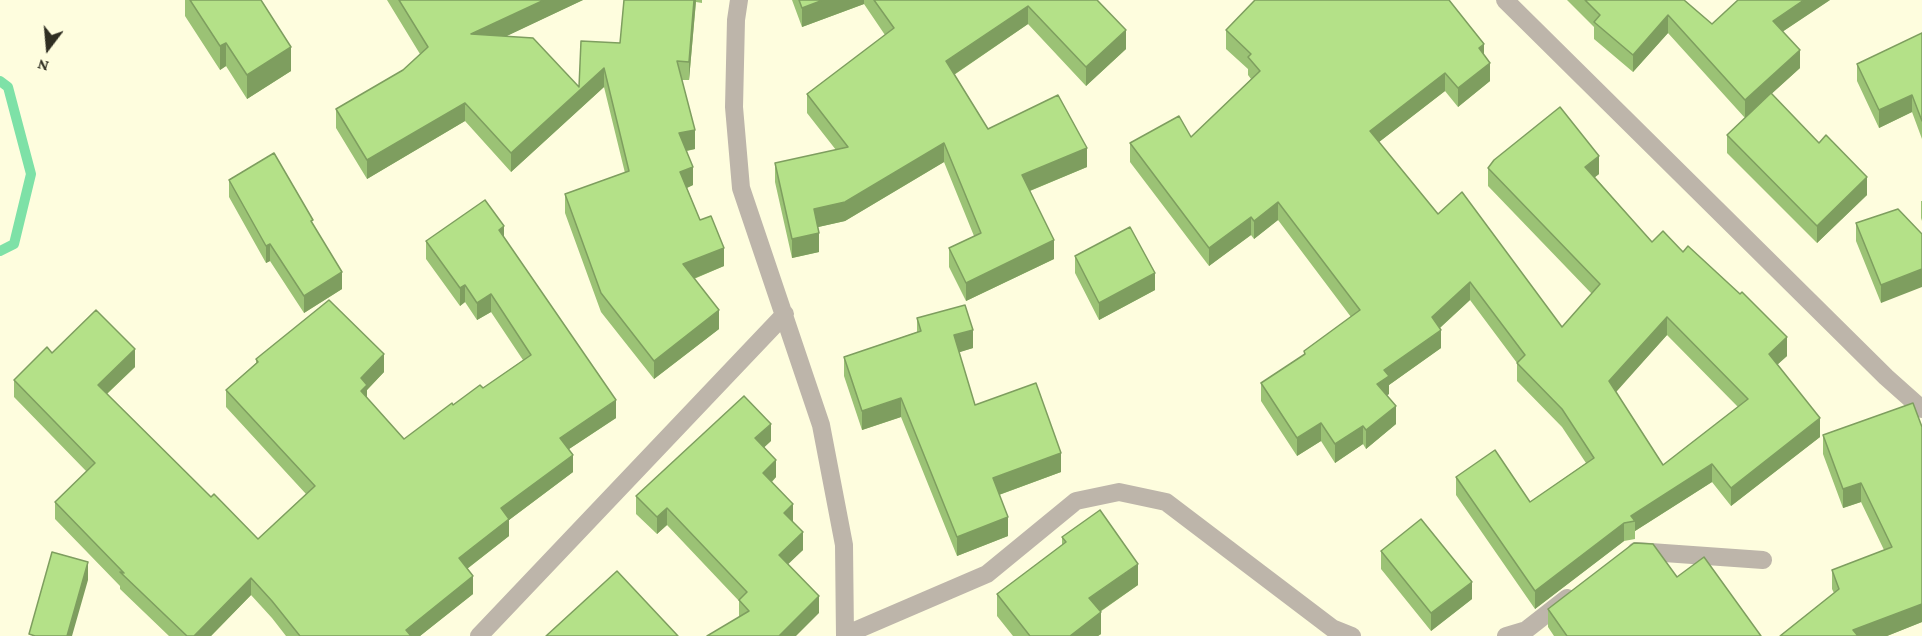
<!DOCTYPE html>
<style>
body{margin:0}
#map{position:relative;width:1922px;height:636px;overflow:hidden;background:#fefdde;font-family:"Crimson Pro",serif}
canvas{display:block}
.north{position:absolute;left:18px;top:18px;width:60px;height:60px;-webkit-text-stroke:4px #fefdde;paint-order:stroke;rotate:196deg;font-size:16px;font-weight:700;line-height:24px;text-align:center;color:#2f2e22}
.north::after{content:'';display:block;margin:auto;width:21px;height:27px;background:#2f2e22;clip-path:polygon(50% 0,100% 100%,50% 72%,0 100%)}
</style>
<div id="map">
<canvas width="1922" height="636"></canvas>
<div class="north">N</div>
</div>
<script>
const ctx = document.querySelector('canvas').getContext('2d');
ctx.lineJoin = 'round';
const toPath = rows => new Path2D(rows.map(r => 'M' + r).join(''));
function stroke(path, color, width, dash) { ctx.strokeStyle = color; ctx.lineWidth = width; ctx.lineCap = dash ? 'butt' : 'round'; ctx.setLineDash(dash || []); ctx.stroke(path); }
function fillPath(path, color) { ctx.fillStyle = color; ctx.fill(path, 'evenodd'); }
stroke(toPath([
 [0,81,8,87,31,174,14,244,0,251]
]), '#7ee1a7', 10);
stroke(toPath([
 [739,0,736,20,734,107,741,188,821,425,844,545,845,636],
 [1505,0,1886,377,1922,409],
 [1636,551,1763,560],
 [845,635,987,574,1076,501,1119,492,1166,502,1332,628,1352,636],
 [479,636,785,314],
 [1506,636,1526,630,1567,598]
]), '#bdb5aa', 18);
fillPath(toPath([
 [185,0,261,0,291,71,247,99,226,66,220,70,185,16],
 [387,0,583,0,506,36,579,87,620,43,624,0,702,0,702,3,696,2,689,80,682,80,695,149,687,151,693,185,687,188,700,220,724,266,694,279,719,329,654,379,601,312,565,213,565,194,625,173,604,87,511,172,465,121,367,179,336,128,336,109,403,70,420,54],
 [792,0,1097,0,1126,49,1086,86,1028,24,954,75,988,129,1087,167,1030,191,1054,259,966,301,949,267,949,248,974,236,944,162,845,221,818,227,819,252,792,258,775,182,775,163,836,150,807,113,807,94,885,35,864,4,802,27],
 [1567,0,1684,0,1712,24,1830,0,1782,32,1800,68,1771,94,1867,195,1817,243,1727,153,1727,135,1745,118,1668,33,1633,72,1594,39,1594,27],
 [1226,30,1484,55,1490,81,1458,107,1445,91,1379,142,1438,214,1562,327,1592,294,1488,186,1488,168,1599,174,1595,177,1652,242,1787,356,1777,365,1820,437,1731,506,1712,482,1635,531,1635,539,1624,541,1535,609,1456,495,1456,477,1530,502,1586,463,1562,427,1517,381,1517,363,1470,300,1440,328,1441,348,1389,385,1389,394,1387,395,1396,424,1366,449,1363,444,1335,463,1321,441,1297,456,1261,401,1261,383,1304,355,1304,351,1351,317,1278,220,1254,239,1251,235,1209,266,1130,162,1130,143,1191,137,1251,79,1248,75,1248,69,1226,49],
 [1667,335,1738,407,1663,465,1615,392],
 [1922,33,1922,139,1912,112,1879,128,1857,81,1857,64],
 [229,180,313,225,342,289,304,313,270,261,266,263,229,197],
 [1921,201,1922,201,1922,221,1921,218],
 [1856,223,1922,234,1881,303,1856,241],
 [504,238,616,418,569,449,573,472,509,520,509,536,467,569,473,594,420,636,286,636,272,618,251,595,211,636,169,636,120,589,120,586,55,519,55,502,87,472,14,397,14,380,52,353,135,367,107,394,211,497,258,539,306,494,226,407,226,390,256,363,256,359,384,372,367,390,367,398,404,439,453,405,483,388,523,360,491,312,477,320,465,302,460,306,426,259,426,241],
 [1075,256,1155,290,1099,320,1075,273],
 [917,318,973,348,959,352,975,405,1061,472,999,495,1008,536,957,556,901,417,862,430,844,376,844,357,917,332],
 [1913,403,1922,622,1887,636,1780,636,1834,593,1832,589,1832,570,1884,550,1861,502,1843,508,1823,454,1823,435],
 [771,441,764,447,776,477,772,482,793,522,803,550,787,564,819,613,739,617,739,601,667,525,657,534,636,514,636,496],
 [1062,537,1138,585,1100,612,1101,634,1098,636,1013,636,997,616,997,594,1062,545],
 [1381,551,1472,599,1431,631,1381,569],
 [1677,577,1761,636,1554,636,1548,627,1548,609]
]), '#9bc275');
fillPath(toPath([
 [544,0,583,0,471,53,471,34],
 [694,0,696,0,689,80,689,62],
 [823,0,864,0,864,4,802,27,802,8],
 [1804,0,1830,0,1773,38,1773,21],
 [1028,6,1028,24,946,80,946,61],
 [1668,15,1668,33,1633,72,1633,55],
 [1126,30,1126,49,1086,86,1086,67],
 [226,43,226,66,220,70,220,46],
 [1484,44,1484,62,1479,48],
 [291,47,291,71,247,99,247,75],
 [1800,50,1800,68,1745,118,1745,100],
 [1490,63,1490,81,1458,107,1458,88],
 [604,68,604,87,511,172,511,153],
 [1445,73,1445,91,1370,149,1370,131],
 [1912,95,1912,112,1879,128,1879,110],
 [465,103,465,121,367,179,367,160],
 [695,130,695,149,679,152,679,133],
 [944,143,944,162,845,221,814,228,814,209],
 [1087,148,1087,167,1022,194,1022,175],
 [1599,156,1599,174,1585,185,1585,167],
 [693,167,693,185,680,191,680,172],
 [1867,177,1867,195,1817,243,1817,226],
 [1278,202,1278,220,1254,239,1254,221],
 [1251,217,1251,235,1209,266,1209,248],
 [504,226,504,243,499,230],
 [819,233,819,252,792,258,792,239],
 [1054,240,1054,259,966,301,966,283],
 [270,244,270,261,266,263,266,246],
 [724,248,724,266,683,283,683,264],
 [1922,269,1922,287,1881,303,1881,285],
 [342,272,342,289,304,313,304,296],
 [1155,273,1155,290,1099,320,1099,303],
 [1470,282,1470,300,1432,335,1432,317],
 [465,285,465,302,460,306,460,288],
 [491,294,491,312,477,320,477,303],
 [719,310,719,329,654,379,654,361],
 [1667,317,1667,335,1609,400,1609,381],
 [973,330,973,348,954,354,954,335],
 [1441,330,1441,348,1389,385,1389,394,1377,402,1377,384,1384,370],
 [1787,337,1787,356,1769,372,1769,354],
 [135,349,135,367,98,402,98,385],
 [384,354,384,372,367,390,367,403,361,408,361,378],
 [901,398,901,417,862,430,862,411],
 [616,400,616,418,560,455,560,438],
 [1396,406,1396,424,1366,449,1366,430],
 [1820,418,1820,437,1731,506,1731,488],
 [1321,423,1321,441,1297,456,1297,438],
 [771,424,771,441,755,456,755,438],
 [1363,426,1363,444,1335,463,1335,444],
 [1061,453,1061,472,993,497,993,478],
 [573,455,573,472,509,520,509,536,459,575,459,558,501,508],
 [776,460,776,477,763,490,763,473],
 [1712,464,1712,482,1635,531,1635,521,1631,516],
 [1861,483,1861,502,1843,508,1843,489],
 [793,504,793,522,784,531,784,513],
 [667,508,667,525,657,534,657,517],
 [1008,517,1008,536,957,556,957,537],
 [1624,523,1624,541,1535,609,1535,591],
 [803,532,803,550,779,573,779,555],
 [88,562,88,580,72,636,67,636],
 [1138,564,1138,585,1089,619,1089,598],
 [473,576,473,594,420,636,406,636,406,630],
 [251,578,251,595,211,636,194,636],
 [1472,582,1472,599,1431,631,1431,613],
 [819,596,819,613,796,636,779,636],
 [1922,604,1922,622,1887,636,1853,636,1853,630],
 [1101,612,1101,634,1098,636,1070,636]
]), '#7e9e5f');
const building = toPath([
 [190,0,261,0,291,47,247,75,226,43,220,46,190,0],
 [399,0,544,0,471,34,533,38,579,87,581,41,620,43,624,0,694,0,689,62,677,61,695,130,679,133,693,167,680,172,700,220,711,216,724,248,683,264,719,310,654,361,601,293,565,194,629,171,604,68,511,153,465,103,367,160,336,109,403,70,428,47,399,0],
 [799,0,823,0,802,8,799,0],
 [874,0,1097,0,1126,30,1086,67,1028,6,946,61,988,129,1058,95,1087,148,1022,175,1054,240,966,283,949,248,981,233,944,143,845,202,814,209,819,233,792,239,775,163,848,147,807,94,894,28,874,0],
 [1255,0,1449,0,1484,44,1479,48,1490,63,1458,88,1445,73,1370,131,1438,214,1462,192,1562,327,1600,284,1488,168,1494,160,1560,107,1599,156,1585,167,1652,242,1663,231,1683,252,1688,246,1740,294,1742,292,1787,337,1769,354,1820,418,1731,488,1712,464,1631,516,1635,521,1624,523,1535,591,1456,477,1495,450,1530,502,1594,458,1562,409,1517,363,1525,355,1470,282,1432,317,1441,330,1384,370,1389,376,1377,384,1396,406,1366,430,1363,426,1335,444,1321,423,1297,438,1261,383,1305,354,1304,351,1360,310,1278,202,1254,221,1251,217,1209,248,1130,143,1179,116,1191,137,1260,71,1248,57,1251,54,1226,30,1255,0],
 [1667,317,1748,399,1663,465,1609,381,1667,317],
 [1585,0,1684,0,1712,24,1738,0,1804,0,1773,21,1800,50,1745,100,1668,15,1633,55,1594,22,1600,15,1585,0],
 [1922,33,1922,121,1912,95,1879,110,1857,64,1922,33],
 [1771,93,1819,143,1826,135,1867,177,1817,226,1727,135,1771,93],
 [274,153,313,220,311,221,342,272,304,296,270,244,266,246,229,180,274,153],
 [485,200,504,226,499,230,616,400,560,438,573,455,501,508,509,519,459,558,473,576,406,630,411,636,300,636,272,601,251,578,194,636,187,636,120,572,124,573,55,502,95,463,14,380,47,347,52,353,96,310,135,349,98,385,211,497,214,494,258,539,315,486,226,390,258,362,256,359,329,300,384,354,361,378,367,385,361,391,404,439,452,403,453,405,480,385,483,388,531,355,491,294,477,303,465,285,460,288,426,241,485,200],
 [1898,209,1922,234,1922,269,1881,285,1856,223,1898,209],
 [1130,227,1155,273,1099,303,1075,256,1130,227],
 [965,305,973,330,954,335,975,405,1036,383,1061,453,993,478,1008,517,957,537,901,398,862,411,844,357,921,331,917,318,965,305],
 [744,396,771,424,755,438,776,460,763,473,793,504,784,513,803,532,779,555,819,596,779,636,707,636,749,611,739,600,747,592,667,508,657,517,636,496,744,396],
 [1913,403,1922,427,1922,604,1853,630,1858,636,1780,636,1839,589,1832,570,1892,547,1861,483,1843,489,1823,435,1913,403],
 [1100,510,1138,564,1089,598,1101,612,1070,636,1030,636,997,594,1066,542,1062,537,1100,510],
 [1421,519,1472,582,1431,613,1381,551,1421,519],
 [1634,543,1653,544,1677,577,1704,557,1761,636,1567,636,1548,609,1634,543],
 [52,552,88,562,67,636,35,636,29,634,52,552],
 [617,571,678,636,546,636,617,571]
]);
fillPath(building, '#b4e188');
stroke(building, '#7e9e5f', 1.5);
</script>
